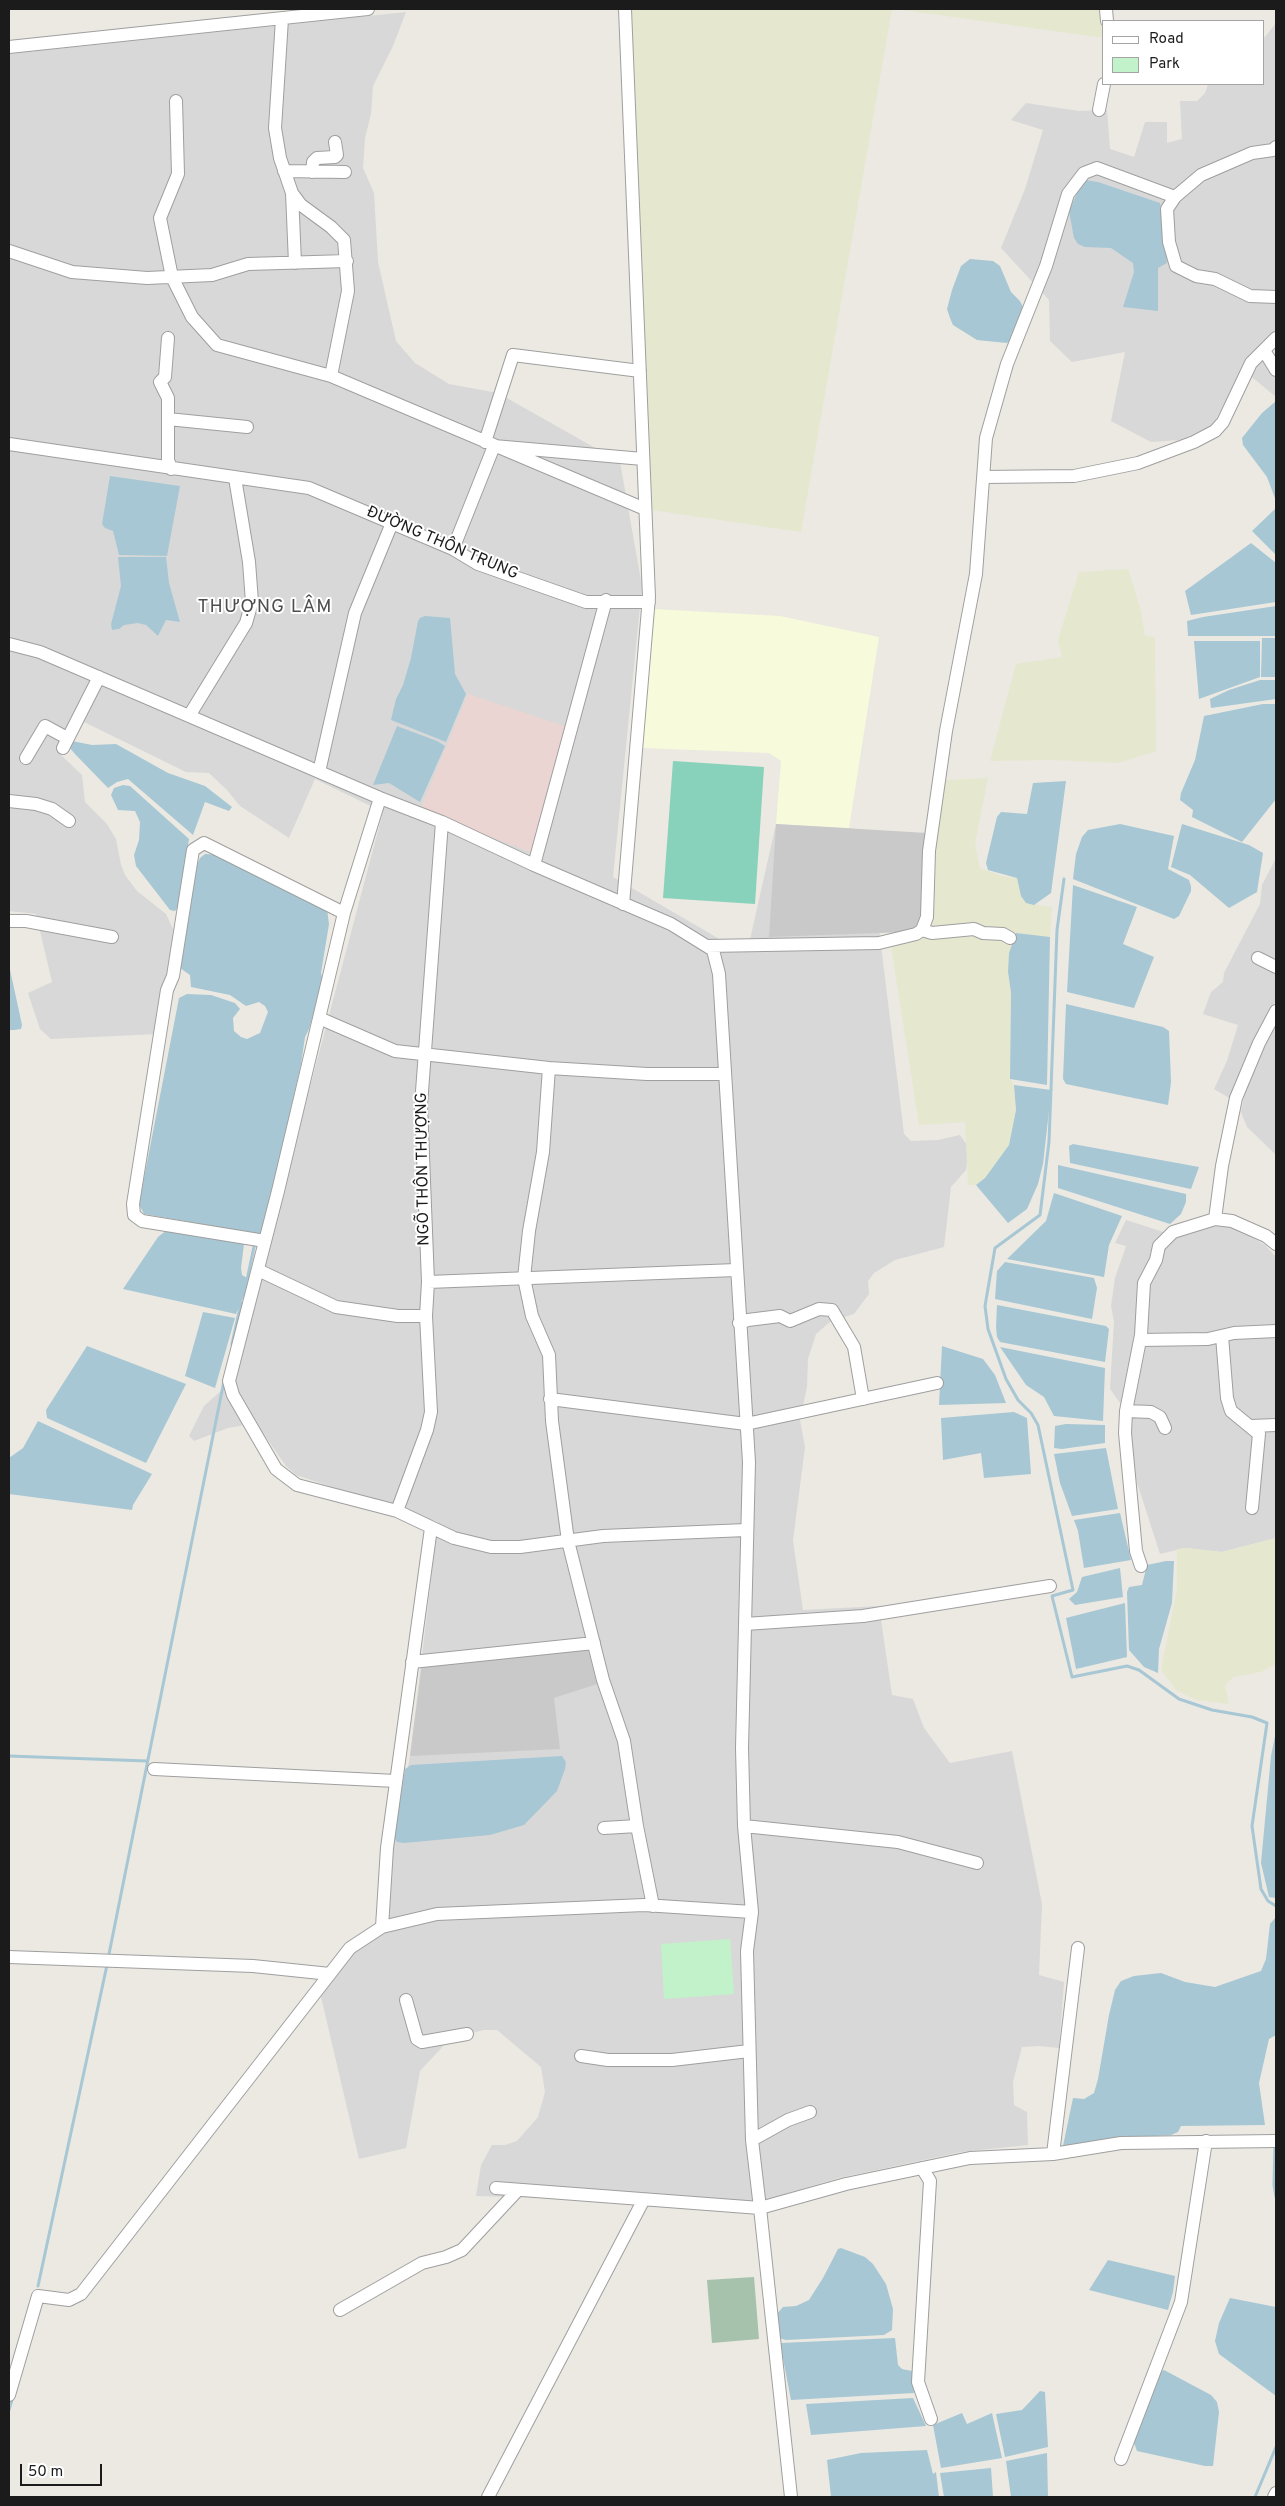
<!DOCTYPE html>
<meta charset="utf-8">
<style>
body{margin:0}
#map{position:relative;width:1285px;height:2506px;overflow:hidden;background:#ebe9e2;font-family:Overpass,sans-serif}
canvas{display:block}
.frame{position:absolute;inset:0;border:10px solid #1b1b1b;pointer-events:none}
.legend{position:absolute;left:1102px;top:20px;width:162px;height:65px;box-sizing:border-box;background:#fff;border:1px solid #a4a4a4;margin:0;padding:6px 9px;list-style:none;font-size:15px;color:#1b1b1b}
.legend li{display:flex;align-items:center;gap:10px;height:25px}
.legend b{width:25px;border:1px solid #a4a4a4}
.scale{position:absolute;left:20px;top:2464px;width:82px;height:22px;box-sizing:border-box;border:2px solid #1b1b1b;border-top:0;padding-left:6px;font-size:15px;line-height:18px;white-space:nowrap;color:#1b1b1b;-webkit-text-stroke:4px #fff;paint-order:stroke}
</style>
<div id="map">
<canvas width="1285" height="2506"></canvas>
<div class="frame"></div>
<ul class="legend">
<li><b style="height:6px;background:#fff"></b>Road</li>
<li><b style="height:14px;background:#c2f2c9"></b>Park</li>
</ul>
<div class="scale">50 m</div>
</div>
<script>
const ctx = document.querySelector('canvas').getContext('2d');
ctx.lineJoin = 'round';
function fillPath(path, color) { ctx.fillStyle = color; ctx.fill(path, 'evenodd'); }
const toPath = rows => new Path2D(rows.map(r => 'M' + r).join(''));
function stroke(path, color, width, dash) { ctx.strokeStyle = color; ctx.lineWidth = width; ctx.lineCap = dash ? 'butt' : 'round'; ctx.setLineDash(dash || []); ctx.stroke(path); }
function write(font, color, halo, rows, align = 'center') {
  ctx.font = font + ' Overpass,sans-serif'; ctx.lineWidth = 4; ctx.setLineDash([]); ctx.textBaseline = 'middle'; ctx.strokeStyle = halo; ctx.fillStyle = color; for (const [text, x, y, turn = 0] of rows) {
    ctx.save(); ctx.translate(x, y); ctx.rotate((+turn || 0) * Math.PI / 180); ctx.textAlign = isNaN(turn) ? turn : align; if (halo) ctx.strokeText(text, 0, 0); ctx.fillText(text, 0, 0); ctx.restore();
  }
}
fillPath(toPath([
 [406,12,393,46,373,86,371,114,365,138,363,168,374,193,378,262,396,341,415,363,449,384,498,393,620,462,642,586,613,877,728,944,749,944,776,824,849,828,874,833,880,937,904,1134,911,1141,938,1140,960,1135,969,1148,966,1170,951,1187,944,1247,895,1260,874,1273,868,1281,869,1294,854,1314,831,1321,816,1334,808,1359,807,1387,800,1420,805,1447,793,1541,803,1610,879,1606,892,1695,913,1699,924,1728,950,1763,1012,1751,1042,1904,1039,1975,1064,1982,1059,2048,1039,2046,1022,2047,1013,2082,1014,2105,1027,2112,1028,2145,961,2152,839,2178,752,2204,476,2196,481,2165,492,2145,505,2145,517,2141,538,2117,545,2092,541,2067,497,2030,484,2030,467,2034,446,2043,420,2071,406,2148,359,2159,318,1984,378,1928,410,1756,438,1522,296,1475,286,1466,256,1423,228,1428,194,1441,189,1436,204,1406,232,1381,383,812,315,779,289,838,240,806,227,790,209,773,186,772,82,721,60,754,82,775,85,802,107,824,116,839,121,865,125,875,137,891,166,914,173,929,172,948,157,1034,51,1039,40,1029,28,993,52,982,36,914,9,911,9,54],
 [1276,23,1276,331,1264,346,1276,360,1276,397,1242,369,1213,425,1181,440,1151,442,1111,421,1125,352,1072,362,1050,341,1049,300,1001,248,1025,189,1043,130,1011,120,1026,103,1079,111,1107,110,1110,149,1134,157,1145,122,1167,122,1167,143,1182,139,1180,101,1197,101,1205,93,1208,84,1264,84,1264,38],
 [1276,858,1276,1000,1263,1022,1231,1099,1214,1089,1227,1061,1238,1025,1203,1014,1211,992,1223,982,1224,973,1260,904,1262,885],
 [1276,1026,1276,1155,1247,1127,1241,1112,1245,1092,1260,1055],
 [1126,1220,1179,1237,1199,1228,1221,1224,1243,1232,1265,1245,1276,1257,1276,1538,1222,1552,1185,1548,1160,1554,1133,1470,1120,1403,1110,1389,1114,1321,1111,1306,1115,1278,1126,1246,1115,1243]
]), '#d9d8d8');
fillPath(toPath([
 [468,694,567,727,533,853,420,810]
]), '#ebd5d2');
fillPath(toPath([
 [654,609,780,616,879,637,849,828,776,824,781,761,769,753,643,748]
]), '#f8fadc');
fillPath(toPath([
 [776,824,927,833,921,922,913,930,907,932,769,937],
 [587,1647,597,1684,554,1698,560,1749,410,1756,422,1665]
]), '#c9c9c9');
fillPath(toPath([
 [625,9,892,9,801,532,645,509],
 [896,9,1106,9,1104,38],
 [1128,569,1141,611,1145,636,1155,637,1156,751,1119,763,1052,760,990,761,1016,664,1062,657,1058,640,1079,572],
 [988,778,975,844,980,868,1002,876,1017,878,1021,896,1026,903,1052,907,1050,937,1016,933,1008,972,1011,993,1010,1079,1014,1085,1016,1110,1009,1145,985,1178,976,1185,968,1185,965,1122,919,1125,891,946,929,933,935,830,945,780],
 [1276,1538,1276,1659,1274,1665,1261,1672,1233,1677,1225,1686,1229,1704,1196,1700,1176,1690,1161,1670,1177,1588,1177,1549,1185,1548,1222,1552]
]), '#e5e8cf');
fillPath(toPath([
 [754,2277,759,2339,712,2343,707,2280]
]), '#a6c2ac');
fillPath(toPath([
 [730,1939,734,1994,664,1999,661,1944]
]), '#c2f2c9');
fillPath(toPath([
 [673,761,764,767,755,904,663,898]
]), '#88d2bb');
fillPath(toPath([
 [1085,180,1098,182,1160,203,1167,263,1158,268,1158,311,1123,307,1134,272,1133,263,1111,248,1085,247,1078,244,1074,238,1069,211,1080,187],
 [970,259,993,261,1000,266,1011,292,1020,301,1024,309,1011,340,1007,343,977,340,953,325,950,318,947,309,952,290,961,266],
 [1276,401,1276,501,1267,477,1243,445,1242,438,1262,413],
 [110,476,180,486,167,556,119,555,113,531,105,528,102,524],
 [1276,508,1276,555,1252,531],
 [1251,543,1276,563,1276,602,1191,615,1185,591],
 [118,557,166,557,169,583,180,622,166,620,158,636,146,625,138,623,124,625,119,629,112,630,111,624,121,586],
 [1276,606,1276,636,1188,636,1187,621,1203,617],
 [425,616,450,618,455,674,466,694,446,742,391,720,396,699,403,685,411,658,418,621,420,618],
 [1262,638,1276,638,1276,677,1261,677],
 [1194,641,1260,641,1260,677,1199,699],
 [1260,680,1276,680,1276,699,1211,708,1210,699,1229,690],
 [1263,704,1276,704,1276,799,1242,842,1192,817,1193,810,1180,800,1181,793,1195,760,1204,716],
 [397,726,437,741,445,746,420,802,389,783,373,785],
 [72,741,92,745,116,744,168,773,205,786,232,807,229,811,205,802,193,835,128,779,117,782,108,788,75,754,69,747],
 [1066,781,1051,893,1034,905,1026,903,1021,896,1017,878,988,870,986,863,997,817,1001,812,1027,814,1033,783],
 [123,785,130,786,189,839,178,907,175,911,170,910,136,866,134,855,139,840,140,822,135,811,118,810,111,795,114,788],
 [1120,824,1174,836,1168,869,1189,880,1191,886,1191,891,1179,916,1174,919,1073,879,1076,854,1082,837,1088,830],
 [1182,824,1249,845,1263,853,1257,892,1229,908,1190,875,1171,867],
 [205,854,222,855,327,909,329,924,321,973,323,981,309,1029,305,1037,301,1064,266,1218,261,1233,259,1234,144,1214,139,1204,179,998,187,994,211,995,235,1003,240,1009,233,1018,234,1031,241,1037,247,1039,260,1033,268,1012,265,1006,259,1002,246,1006,230,995,191,987,190,975,180,968,195,869,200,858],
 [1073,885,1137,907,1123,944,1154,957,1134,1008,1067,992],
 [1016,933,1050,937,1047,1085,1010,1079,1011,993,1008,972,1009,953],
 [9,965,22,1025,21,1029,14,1030,9,1030],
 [1066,1004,1163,1027,1169,1031,1171,1082,1168,1105,1066,1084,1063,1079],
 [1014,1085,1051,1090,1051,1093,1043,1164,1038,1184,1027,1209,1008,1223,976,1185,985,1178,1009,1145,1016,1110],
 [1073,1144,1199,1167,1191,1189,1070,1163,1069,1146],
 [1058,1165,1186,1194,1186,1202,1181,1214,1170,1224,1058,1188],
 [1054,1193,1122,1216,1109,1245,1104,1277,1007,1259,1046,1221],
 [167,1230,176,1230,244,1244,241,1268,242,1275,247,1278,248,1287,236,1314,123,1289,158,1237],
 [1005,1262,1094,1278,1097,1288,1092,1319,995,1299,997,1271],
 [997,1305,1106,1326,1109,1329,1105,1362,1000,1342,997,1337,996,1327],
 [203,1312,235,1318,215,1388,185,1376],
 [87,1346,186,1384,146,1463,47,1418,46,1410],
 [942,1346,983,1359,995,1375,1006,1403,939,1405],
 [1000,1347,1105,1368,1103,1421,1054,1416,1044,1397,1026,1385],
 [1014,1412,1027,1418,1031,1474,984,1478,981,1453,943,1460,941,1418],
 [38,1421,152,1474,133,1505,132,1510,9,1494,9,1458,23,1448],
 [1066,1424,1105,1425,1105,1443,1062,1449,1054,1448,1055,1426],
 [1106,1448,1118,1509,1072,1516,1060,1483,1054,1454],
 [1120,1513,1131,1560,1084,1568,1078,1531,1074,1520],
 [1166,1561,1174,1561,1172,1603,1159,1649,1158,1673,1144,1667,1129,1650,1127,1592,1129,1587,1142,1585,1147,1565],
 [1120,1568,1123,1597,1075,1605,1069,1599,1077,1592,1082,1577],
 [1125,1603,1127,1657,1076,1669,1066,1618],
 [1276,1731,1276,1898,1269,1897,1261,1863,1271,1756],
 [562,1756,566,1762,565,1769,557,1791,524,1825,490,1835,404,1843,397,1842,394,1838,405,1769,411,1765],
 [1276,1917,1276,2035,1269,2039,1259,2083,1265,2125,1181,2126,1178,2132,1171,2135,1107,2139,1063,2146,1073,2098,1084,2099,1094,2093,1098,2079,1109,2015,1115,1990,1121,1981,1134,1976,1161,1973,1185,1982,1215,1987,1261,1971,1266,1959,1270,1924],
 [841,2248,865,2257,873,2264,886,2284,893,2309,892,2330,884,2335,786,2340,779,2338,776,2315,783,2307,796,2306,809,2300,823,2278,838,2249],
 [1108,2260,1175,2276,1173,2292,1168,2310,1089,2290],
 [1230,2298,1276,2307,1276,2396,1219,2354,1215,2341,1219,2323],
 [895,2338,898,2365,902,2369,912,2371,914,2393,791,2400,780,2343],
 [1164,2370,1211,2395,1217,2402,1219,2412,1213,2466,1205,2466,1137,2451,1134,2443,1159,2373],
 [1040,2391,1045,2392,1048,2447,1005,2457,996,2414,1022,2410],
 [913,2398,926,2426,811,2435,806,2404],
 [962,2413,967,2424,992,2413,1002,2458,941,2468,933,2425],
 [927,2450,933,2474,936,2472,939,2497,831,2497,827,2460,861,2453],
 [1047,2453,1048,2497,1011,2497,1006,2461],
 [991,2468,993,2497,944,2497,940,2473]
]), '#a7c7d4');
stroke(toPath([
 [1064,879,1057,930,1049,1142,1040,1215,995,1248,985,1306,988,1329,1006,1379,1018,1400,1031,1413,1038,1425,1073,1590,1052,1596,1072,1677,1127,1666,1139,1670,1179,1699,1212,1710,1252,1717,1267,1723,1252,1826,1261,1889,1268,1901,1276,1906],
 [247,1280,255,1242],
 [232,1344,241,1303],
 [9,1756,147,1761],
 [108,1959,224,1381],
 [1275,2143,1274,2185,1276,2197],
 [38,2286,107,1965],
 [9,2410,13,2396],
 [1255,2497,1276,2447]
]), '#a7c7d4', 3);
const minor = toPath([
 [1106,9,1107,21],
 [282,19,275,128,280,158,292,193,301,205,331,227,344,240,348,291,331,376],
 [9,47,368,9],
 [176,101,178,174,160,218,172,277,192,317,217,345,331,376,645,509],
 [1099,110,1104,84],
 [1276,147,1273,150,1252,153,1201,175,1175,197,1167,209,1169,242,1176,266,1196,276,1215,279,1250,296,1276,297],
 [284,171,345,172],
 [312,172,313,162,317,158,335,157,337,155,335,142],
 [292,193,295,263],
 [9,251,72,272,147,278,212,275,248,264,347,261],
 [168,338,165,377,160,382,168,398,168,460,171,469],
 [1265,352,1276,370],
 [168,419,247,427],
 [485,442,513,355,640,371],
 [9,444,309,488,453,549,478,564,586,602,649,602],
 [983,477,1074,476,1138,463,1194,442,1215,431,1223,422,1251,363,1276,338],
 [453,549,494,446,643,459],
 [9,644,40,652,380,798,442,822,534,865,671,924,713,950,719,974,749,1462,742,1748,744,1826,752,1912,747,1951,752,2140,760,2208,846,2184,970,2158,1053,2154,1121,2143,1276,2141],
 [189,716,246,623,252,602,249,562,235,478],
 [63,748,99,677],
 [26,758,45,726,67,738],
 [319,772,355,613,392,523],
 [380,798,344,913,278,1191,229,1381,233,1395,276,1469,297,1485,397,1511,454,1538,491,1547,520,1547,603,1536,746,1530],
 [9,801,36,804,52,809,69,821],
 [534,865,606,600],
 [623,904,649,597,625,9],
 [9,921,26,921,112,937],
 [922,930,932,933,974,929,983,933,1003,934,1010,938],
 [707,946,879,943,916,934,922,930,927,917,929,851,946,731,976,574,986,438,1007,364,1046,266,1068,194,1084,173,1097,168,1175,197],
 [1258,958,1276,967],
 [319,1018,395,1051,549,1068,647,1074,724,1074],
 [549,1068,543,1152,529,1231,524,1278,532,1316,549,1355,552,1421,568,1541,603,1680,624,1741,637,1826,653,1906],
 [1215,1219,1222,1166,1236,1098,1259,1043,1276,1011],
 [265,1241,142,1221,134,1215,133,1204,167,990,173,976,193,850,204,843,344,913],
 [258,1270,336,1307,398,1316,426,1316],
 [428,1282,736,1270],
 [739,1323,748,1320,780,1316,790,1321,819,1309,832,1310,854,1347,863,1399],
 [1222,1336,1227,1398,1231,1411,1259,1434,1252,1508],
 [1140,1340,1208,1339,1234,1333,1276,1331],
 [550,1399,746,1424,937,1383],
 [1126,1411,1151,1412,1160,1417,1165,1428],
 [1251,1426,1276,1425],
 [397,1511,427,1430,431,1412,426,1316,428,1282,421,1105,442,822],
 [1141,1566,1136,1551,1125,1433,1126,1411,1141,1335,1144,1283,1156,1260,1159,1246,1173,1232,1215,1219,1232,1221,1266,1236,1276,1244],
 [745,1624,863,1616,1050,1586],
 [412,1662,594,1643],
 [154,1769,396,1781],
 [744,1826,898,1842,977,1863],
 [604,1828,637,1826],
 [382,1927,387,1848,431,1528],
 [9,1957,253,1966,330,1974],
 [406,2000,417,2039,422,2042,467,2034],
 [581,2056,608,2060,672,2060,749,2051],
 [752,2140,788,2120,810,2112],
 [1053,2154,1078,1948],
 [922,2168,930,2181,918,2382,931,2419],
 [496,2188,760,2208,791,2497],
 [340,2310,422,2263,446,2257,462,2250,518,2190],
 [9,2395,38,2296,69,2300,81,2294,350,1948,382,1927,437,1914,644,1905,752,1912],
 [1121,2459,1181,2302,1206,2141],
 [488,2497,643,2201],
 [1274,2497,1276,2493]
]);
stroke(minor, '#9f9f9f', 14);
stroke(minor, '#fff', 12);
write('16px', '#1b1b1b', '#fff', [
 ["ĐƯỜNG THÔN TRUNG",442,544,23],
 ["NGÕ THÔN THƯỢNG",424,1169,-91]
]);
ctx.letterSpacing = '1px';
write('19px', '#4e4e4e', '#fff', [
 ["THƯỢNG LÂM",265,608]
]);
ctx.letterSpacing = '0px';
</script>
